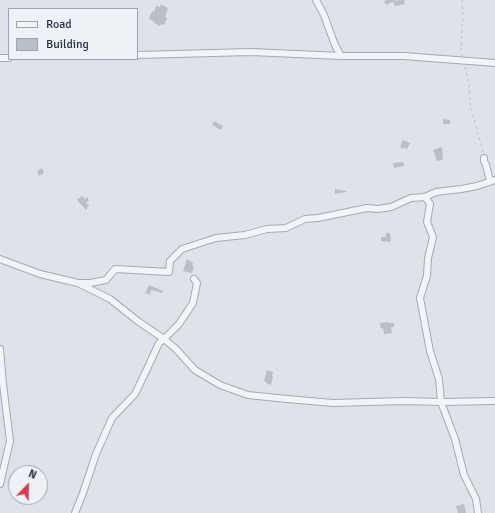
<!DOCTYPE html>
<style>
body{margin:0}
#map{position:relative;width:495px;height:513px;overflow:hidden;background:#dfe3e9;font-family:Signika,sans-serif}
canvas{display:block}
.legend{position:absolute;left:8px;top:8px;width:130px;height:52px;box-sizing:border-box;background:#eef2f7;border:1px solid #9ea4ae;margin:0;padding:5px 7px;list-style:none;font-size:12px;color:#263041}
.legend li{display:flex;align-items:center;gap:8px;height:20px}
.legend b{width:20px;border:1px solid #9ea4ae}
.north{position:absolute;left:8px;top:465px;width:40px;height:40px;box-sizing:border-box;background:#eef2f7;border:1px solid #9ea4ae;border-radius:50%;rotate:23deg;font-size:11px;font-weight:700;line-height:16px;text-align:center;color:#263041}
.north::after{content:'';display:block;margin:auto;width:14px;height:18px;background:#d83a4f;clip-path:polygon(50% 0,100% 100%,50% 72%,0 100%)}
</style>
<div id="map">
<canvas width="495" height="513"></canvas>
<ul class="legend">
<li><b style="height:5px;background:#f2f4f7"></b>Road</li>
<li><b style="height:11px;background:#b8bfc9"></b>Building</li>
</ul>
<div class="north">N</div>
</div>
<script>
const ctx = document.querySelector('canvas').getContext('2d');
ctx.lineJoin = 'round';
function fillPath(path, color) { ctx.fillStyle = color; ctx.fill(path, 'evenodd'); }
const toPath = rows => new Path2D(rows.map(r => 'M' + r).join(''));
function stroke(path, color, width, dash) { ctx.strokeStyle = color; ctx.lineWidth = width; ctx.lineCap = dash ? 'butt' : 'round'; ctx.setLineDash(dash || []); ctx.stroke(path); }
fillPath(toPath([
 [387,0,397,0,386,5,384,1],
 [399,0,404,0,405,4,395,6,393,2],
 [161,4,168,8,165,17,167,18,164,25,161,24,160,26,154,23,155,22,149,19,152,11,154,12,156,6,160,7],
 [443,119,450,120,450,124,443,124],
 [214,121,223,126,221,130,212,125],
 [403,140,410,143,407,149,404,147,404,149,400,147],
 [442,147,443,160,437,161,433,150],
 [403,162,404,166,394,168,393,163],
 [42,168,44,173,39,176,37,171],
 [335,189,346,191,347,192,335,194],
 [82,196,85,199,87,197,89,200,86,203,89,205,86,210,77,200],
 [386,233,390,233,391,242,381,241,381,237,386,237],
 [187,259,193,263,192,266,194,267,192,273,183,271],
 [149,285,163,291,162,293,151,290,150,295,145,293],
 [388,322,388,323,394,323,394,327,391,327,392,333,384,334,383,328,381,329,380,323],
 [267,370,273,372,272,376,273,376,271,385,266,383,266,382,264,381],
 [464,504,466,513,458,513,456,506]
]), '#b8bfc9');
const street = toPath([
 [316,0,324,15,329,29,335,45,341,56],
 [137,55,251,52,341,56,404,56,495,63],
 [0,58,9,58],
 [484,158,484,161,486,165,490,181],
 [425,197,436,192,461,189,477,186,495,180],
 [0,259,40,274,78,283,110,299,139,322,164,339,176,349,195,370,220,385,248,395,287,399,333,403,405,401,441,402,495,401],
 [78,283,90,283,106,280,115,269,169,272,170,261,182,249,216,238,245,235,267,229,286,228,305,219,318,218,367,208,378,209,391,207,411,198,425,197,430,204,427,222,433,237,428,258,427,276,420,298,430,351,439,379,441,402,455,439,464,475,476,499,478,513],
 [0,349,3,384,10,441,0,484],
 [75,513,83,493,96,454,112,418,135,394,148,367,159,343,164,339,179,324,193,303,197,283,194,279]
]);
stroke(street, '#a4aab3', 8);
stroke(toPath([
 [462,0,463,12,461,49,462,56],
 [465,67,469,84,470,103,483,153]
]), '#bdc1c8', 1, [3, 3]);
stroke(street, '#f2f4f7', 6);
</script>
